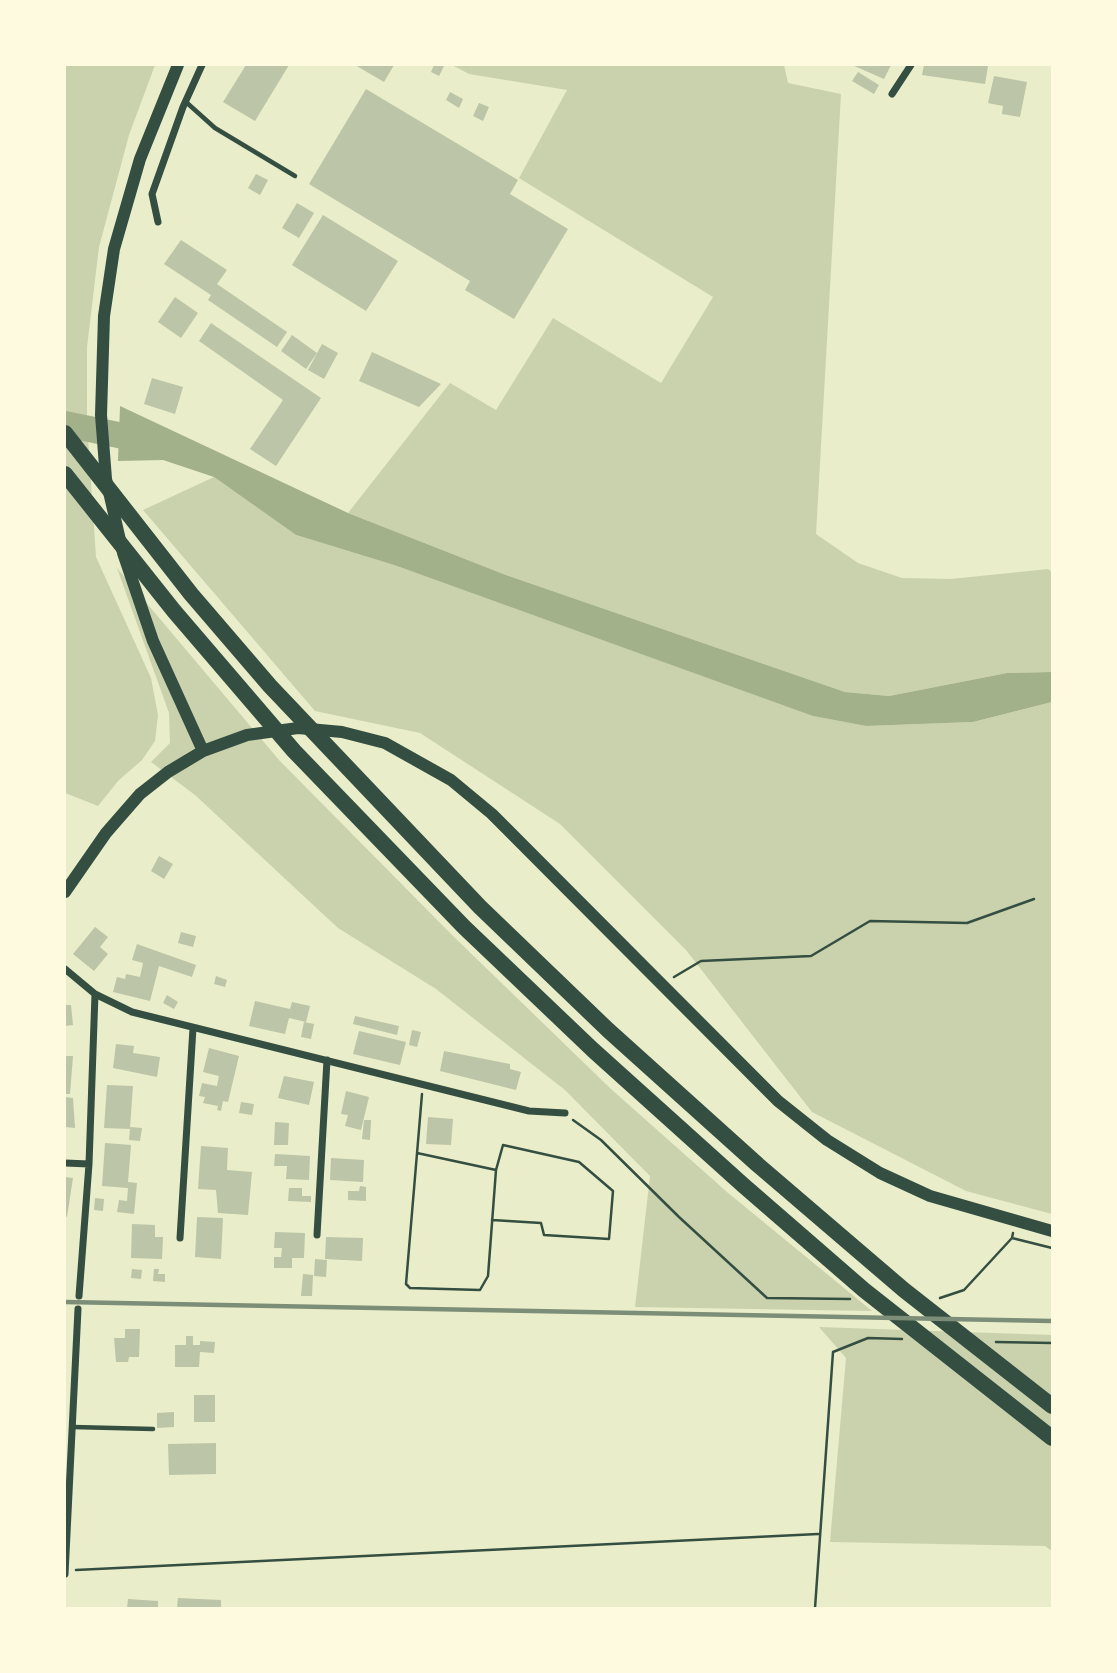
<!DOCTYPE html>
<style>
body{margin:0}
#map{position:relative;width:1117px;height:1673px;overflow:hidden;background:#e9edc9;font-family:Jost,sans-serif}
canvas{display:block}
.frame{position:absolute;inset:0;border:66px solid #fefae0;pointer-events:none}
</style>
<div id="map">
<canvas width="1117" height="1673"></canvas>
<div class="frame"></div>
</div>
<script>
const ctx = document.querySelector('canvas').getContext('2d');
ctx.lineJoin = 'round';
function fillPath(path, color) { ctx.fillStyle = color; ctx.fill(path, 'evenodd'); }
const toPath = rows => new Path2D(rows.map(r => 'M' + r).join(''));
function stroke(path, color, width, dash) { ctx.strokeStyle = color; ctx.lineWidth = width; ctx.lineCap = dash ? 'butt' : 'round'; ctx.setLineDash(dash || []); ctx.stroke(path); }
fillPath(toPath([
 [65,65,155,65,129,135,99,247,87,347,87,423,96,557,151,678,158,715,155,741,142,760,118,781,98,806,65,793],
 [452,65,784,65,788,83,841,94,816,534,858,563,902,578,951,579,1048,569,1052,572,1052,672,1007,673,889,696,845,692,506,575,348,513,450,383,496,410,553,318,661,383,713,297,519,178,567,90,469,74],
 [214,477,296,535,394,565,814,716,866,726,973,722,1052,702,1052,1214,966,1191,812,1112,686,950,560,824,420,733,315,711,143,510],
 [117,568,279,760,453,936,611,1089,727,1192,872,1311,635,1307,650,1176,565,1090,436,989,338,928,195,795,151,762,170,743,169,713],
 [819,1327,1052,1335,1052,1551,1045,1546,830,1542,846,1358]
]), '#cad2ad');
fillPath(toPath([
 [120,406,348,513,506,575,845,692,889,696,1007,673,1052,672,1052,702,973,722,866,726,813,716,394,565,296,535,214,477,163,460,118,461]
]), '#a3b18a');
stroke(toPath([
 [65,424,152,442]
]), '#a3b18a', 26);
fillPath(toPath([
 [246,65,289,65,255,121,223,102],
 [355,65,394,65,384,82],
 [434,65,444,66,439,76,431,72],
 [852,65,891,65,884,79],
 [924,65,983,65,988,66,985,84,922,75],
 [858,72,879,85,874,94,852,81],
 [994,76,1027,82,1020,117,1002,114,1003,106,988,103],
 [366,89,518,180,510,194,568,229,514,319,465,290,470,281,309,184],
 [450,92,463,99,459,108,446,100],
 [479,103,489,107,483,121,473,116],
 [256,174,268,180,260,195,248,188],
 [297,203,314,213,299,238,282,228],
 [323,215,398,261,366,311,292,265],
 [181,240,227,270,217,284,287,332,277,347,208,300,211,295,164,264],
 [175,297,198,313,181,338,158,322],
 [211,323,321,398,276,466,250,449,283,400,199,341],
 [292,335,317,353,306,369,281,351],
 [322,344,338,353,324,379,308,370],
 [372,352,441,384,419,407,359,381],
 [152,378,183,387,175,414,144,404],
 [159,856,173,864,164,879,151,871],
 [95,927,108,937,100,947,108,954,94,971,73,954],
 [181,932,196,936,193,947,178,943],
 [137,944,196,965,192,977,159,966,150,1001,113,992,117,977,125,979,126,974,140,977,143,963,132,960],
 [216,976,227,980,225,987,214,984],
 [167,995,178,1002,174,1009,163,1003],
 [255,1001,290,1009,292,1002,310,1006,306,1022,289,1018,285,1034,249,1026],
 [65,1005,71,1005,73,1025,65,1026],
 [355,1016,399,1026,397,1035,353,1024],
 [304,1022,314,1024,311,1039,301,1037],
 [412,1030,421,1032,417,1047,409,1045],
 [359,1031,406,1042,400,1065,353,1054],
 [116,1044,134,1046,133,1053,160,1057,157,1077,113,1068],
 [209,1048,239,1056,228,1102,223,1101,221,1111,217,1110,218,1106,203,1103,205,1097,199,1096,202,1083,217,1086,219,1076,203,1072],
 [444,1051,510,1064,510,1069,521,1072,516,1090,440,1071],
 [65,1056,73,1056,70,1094,65,1094],
 [284,1076,314,1082,309,1105,278,1098],
 [107,1085,133,1086,130,1127,142,1128,140,1141,129,1140,130,1129,104,1128],
 [346,1091,369,1097,361,1130,345,1126,348,1115,341,1114],
 [65,1097,73,1098,75,1128,65,1127],
 [241,1102,254,1104,252,1115,239,1113],
 [428,1117,453,1119,451,1145,426,1144],
 [364,1120,371,1120,370,1140,362,1139],
 [275,1122,289,1123,288,1145,274,1145],
 [105,1143,131,1145,128,1182,137,1183,134,1214,117,1212,119,1200,127,1201,128,1188,102,1186],
 [201,1146,228,1148,227,1170,252,1172,248,1215,218,1213,216,1190,198,1189],
 [275,1154,310,1156,309,1180,286,1179,287,1166,274,1166],
 [331,1158,364,1160,363,1182,330,1180],
 [65,1177,73,1178,67,1217,65,1216],
 [360,1186,366,1187,366,1201,348,1200,348,1191,359,1191],
 [289,1188,302,1188,302,1196,311,1196,311,1202,288,1201],
 [95,1198,104,1199,103,1211,94,1210],
 [197,1217,223,1218,221,1259,195,1257],
 [132,1224,155,1225,155,1237,163,1237,162,1259,131,1258],
 [275,1232,305,1233,304,1258,292,1258,292,1268,274,1268,274,1257,281,1257,282,1248,274,1248],
 [326,1237,363,1238,362,1261,325,1259],
 [315,1259,327,1260,326,1277,314,1276],
 [132,1269,142,1270,141,1279,131,1278],
 [154,1269,159,1269,158,1274,165,1274,165,1282,153,1281],
 [303,1274,313,1275,312,1296,301,1296],
 [125,1329,140,1329,139,1357,129,1357,128,1362,116,1362,114,1338,125,1338],
 [186,1336,193,1336,193,1345,200,1345,200,1341,215,1342,214,1353,200,1352,199,1367,175,1367,175,1345,186,1345],
 [194,1395,215,1395,215,1422,194,1422],
 [174,1412,174,1427,157,1428,157,1413],
 [216,1443,216,1474,169,1475,168,1444],
 [178,1598,221,1600,221,1608,177,1608],
 [128,1599,158,1601,158,1608,127,1608]
]), '#bcc5a7');
stroke(toPath([
 [674,977,701,961,811,956,870,921,967,923,1034,899],
 [422,1094,406,1284,410,1288,480,1290,488,1276,496,1170],
 [573,1120,601,1140,679,1217,767,1298,850,1299],
 [417,1153,496,1170,503,1145,579,1162,613,1191,609,1239,544,1235,541,1223,492,1220],
 [1012,1238,1052,1248],
 [940,1298,964,1290,1012,1238,1013,1233],
 [996,1342,1052,1343],
 [76,1570,818,1534],
 [815,1608,833,1352,868,1338,902,1339]
]), '#344e41', 2.5);
stroke(toPath([
 [186,102,215,128,295,176],
 [73,1427,153,1429]
]), '#344e41', 4.5);
stroke(toPath([
 [892,94,911,65],
 [158,222,152,194,183,107,202,65],
 [65,969,95,994,132,1012,529,1111,565,1113],
 [65,1163,89,1164],
 [317,1235,327,1060],
 [180,1238,193,1028],
 [79,1296,89,1164,95,994],
 [65,1574,78,1309]
]), '#344e41', 7);
stroke(toPath([
 [178,65,140,159,114,249,104,316,101,415,106,479,123,553,153,641,203,751],
 [65,892,106,833,140,794,168,772,203,751,247,735,298,728,342,732,385,743,451,780,492,814,778,1101,827,1140,880,1173,930,1196,1052,1231]
]), '#344e41', 12);
stroke(toPath([
 [65,433,191,594,270,686,480,907,608,1030,758,1165,904,1290,1052,1406],
 [65,474,174,611,294,751,464,927,593,1050,743,1185,864,1290,1052,1438]
]), '#344e41', 16);
stroke(toPath([
 [65,1302,1052,1321]
]), '#7c8e77', 4.5);
</script>
